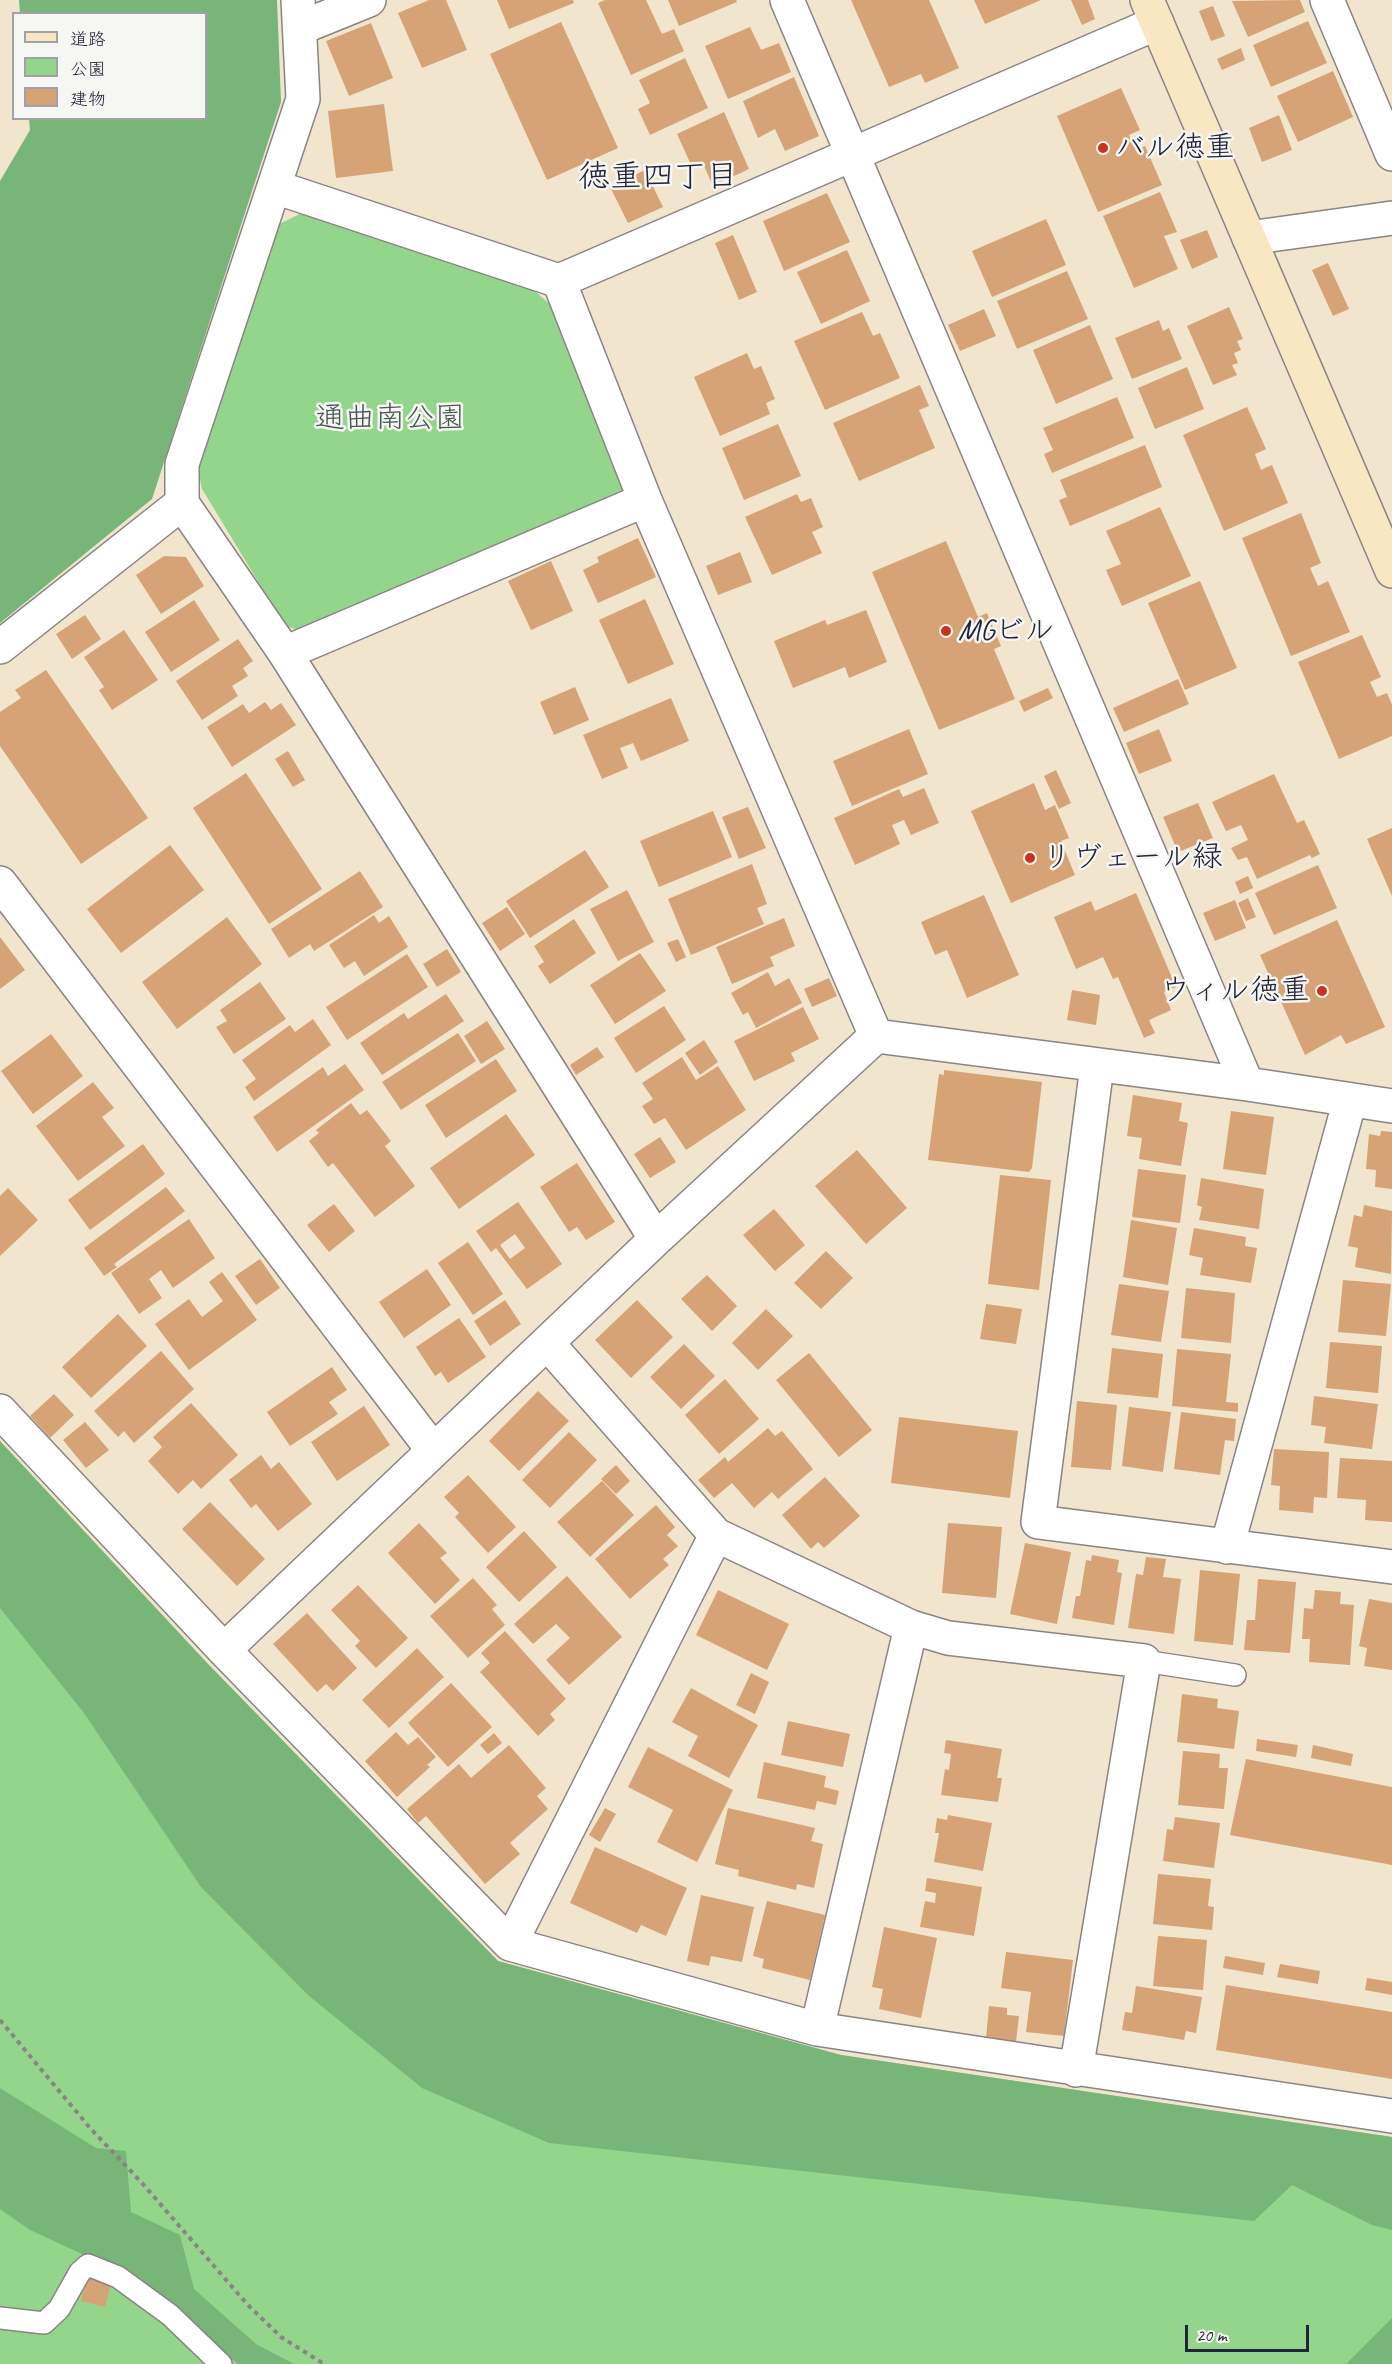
<!DOCTYPE html>
<meta charset="utf-8">
<style>
body{margin:0}
#map{position:relative;width:1392px;height:2364px;overflow:hidden;background:#f1e5cd;font-family:Caveat,"Klee One",sans-serif}
canvas{display:block}
.legend{position:absolute;left:12px;top:12px;width:195px;height:108px;box-sizing:border-box;background:#f6f6f2;border:2px solid #a1a1a9;margin:0;padding:8px 10px;list-style:none;font-size:18px;color:#22223b}
.legend li{display:flex;align-items:center;gap:12px;height:30px}
.legend b{width:30px;border:2px solid #a1a1a9}
.scale{position:absolute;left:1185px;top:2325px;width:124px;height:27px;box-sizing:border-box;border:3px solid #22223b;border-top:0;padding-left:8px;font-size:18px;line-height:21px;white-space:nowrap;color:#22223b;-webkit-text-stroke:4px #f6f6f2;paint-order:stroke}
</style>
<div id="map">
<canvas width="1392" height="2364"></canvas>
<ul class="legend">
<li><b style="height:8px;background:#f9e7c3"></b>道路</li>
<li><b style="height:16px;background:#94d58c"></b>公園</li>
<li><b style="height:16px;background:#d6a376"></b>建物</li>
</ul>
<div class="scale">20 m</div>
</div>
<script>
const ctx = document.querySelector('canvas').getContext('2d');
ctx.lineJoin = 'round';
function fillPath(path, color) { ctx.fillStyle = color; ctx.fill(path, 'evenodd'); }
const toPath = rows => new Path2D(rows.map(r => 'M' + r).join(''));
function stroke(path, color, width, dash) { ctx.strokeStyle = color; ctx.lineWidth = width; ctx.lineCap = dash ? 'butt' : 'round'; ctx.setLineDash(dash || []); ctx.stroke(path); }
function write(font, color, halo, rows, align = 'center') {
  ctx.font = font + ' Caveat,"Klee One",sans-serif'; ctx.lineWidth = 5; ctx.setLineDash([]); ctx.textBaseline = 'middle'; ctx.strokeStyle = halo; ctx.fillStyle = color; for (const [text, x, y, turn = 0] of rows) {
    ctx.save(); ctx.translate(x, y); ctx.rotate((+turn || 0) * Math.PI / 180); ctx.textAlign = isNaN(turn) ? turn : align; if (halo) ctx.strokeText(text, 0, 0); ctx.fillText(text, 0, 0); ctx.restore();
  }
}
fillPath(toPath([
 [304,212,531,288,551,305,625,483,617,502,312,634,285,626,202,489,198,470,279,224],
 [0,1441,208,1664,498,1961,841,2055,1392,2137,1392,2364,0,2364]
]), '#94d58c');
fillPath(toPath([
 [19,0,277,0,281,102,152,499,0,623,0,181,30,130,29,119,206,118,206,14,20,13],
 [0,1441,208,1664,498,1961,841,2055,1392,2137,1392,2230,1372,2225,1292,2185,1254,2221,549,2143,422,2088,308,1995,201,1887,84,1713,0,1608],
 [0,2088,96,2148,126,2151,131,2212,180,2235,194,2289,256,2344,294,2364,238,2364,134,2278,30,2230,0,2209],
 [1392,2318,1392,2364,1346,2364]
]), '#77b678');
fillPath(toPath([
 [429,0,446,0,467,50,422,68,398,13],
 [497,0,573,0,574,3,509,29],
 [605,0,646,0,662,34,674,29,684,51,631,75,598,3],
 [668,0,736,0,737,2,679,26],
 [851,0,929,0,959,68,925,83,921,74,889,87],
 [974,0,1041,0,985,24],
 [1071,0,1088,0,1095,19,1082,25],
 [1300,0,1305,12,1248,37,1232,1],
 [1213,6,1225,36,1211,41,1199,11],
 [1308,21,1327,63,1271,87,1253,45],
 [561,22,618,148,547,180,490,54],
 [371,23,393,78,349,96,326,41],
 [750,27,761,50,779,43,791,72,728,99,705,46],
 [1241,48,1245,60,1222,70,1217,59],
 [685,58,708,108,650,135,638,109,650,103,639,80],
 [1333,71,1353,117,1298,142,1277,96],
 [794,77,819,136,785,151,775,129,758,138,743,101],
 [1121,88,1140,130,1129,135,1136,150,1145,146,1162,185,1098,212,1057,116],
 [384,104,393,171,336,178,328,111],
 [724,112,749,169,713,186,703,164,693,169,677,134],
 [1279,115,1292,150,1262,162,1249,128],
 [645,170,663,207,628,223,610,187],
 [1160,192,1177,232,1164,236,1178,269,1134,288,1103,216],
 [827,193,850,242,784,271,763,221],
 [1046,219,1066,265,992,297,972,251],
 [1207,230,1218,257,1192,269,1180,240],
 [733,235,757,292,739,300,715,243],
 [847,250,870,301,821,324,797,272],
 [1328,263,1349,309,1333,316,1312,270],
 [1067,271,1088,319,1017,349,997,301],
 [1229,307,1243,339,1237,341,1241,350,1234,353,1238,363,1232,365,1237,375,1213,385,1187,326],
 [984,309,996,336,960,351,948,325],
 [862,312,873,336,880,333,900,378,825,410,794,341],
 [1159,320,1163,331,1169,328,1182,359,1132,379,1115,338],
 [1090,325,1113,379,1056,404,1033,350],
 [747,353,754,369,761,366,775,399,766,403,770,414,720,436,694,377],
 [1187,367,1204,409,1155,429,1138,388],
 [920,385,929,406,919,410,935,448,859,481,833,423],
 [1117,397,1134,438,1052,473,1044,454,1053,450,1043,428],
 [1247,407,1266,449,1255,454,1261,470,1272,465,1288,503,1224,531,1183,435],
 [778,424,801,476,744,500,722,448],
 [1145,445,1162,487,1070,526,1059,500,1067,497,1060,480],
 [797,494,801,502,811,498,823,527,812,532,822,553,772,575,745,517],
 [1160,507,1191,576,1122,606,1106,570,1121,564,1106,531],
 [1301,513,1321,563,1310,568,1318,586,1328,581,1350,632,1291,656,1242,538],
 [638,538,656,577,598,603,583,570,599,562,597,557],
 [946,541,978,617,987,613,1001,646,994,649,1015,699,939,730,872,572],
 [740,552,752,582,718,595,706,566],
 [164,556,186,557,204,586,161,614,136,575],
 [551,561,573,611,531,630,508,581],
 [1200,581,1237,668,1185,690,1148,603],
 [645,599,674,664,628,684,599,620],
 [194,600,220,640,171,672,145,632],
 [866,610,887,662,849,678,845,667,793,688,774,641,825,620,827,625],
 [85,615,101,639,72,659,56,634],
 [124,630,158,680,112,710,99,690,104,687,84,657],
 [1362,635,1381,677,1370,682,1377,697,1387,693,1392,705,1392,736,1339,759,1298,662],
 [238,639,253,661,243,668,248,676,232,686,238,696,202,720,176,681],
 [46,670,148,818,81,864,0,746,0,712,21,698,15,690],
 [1178,679,1189,704,1124,732,1113,708],
 [575,687,589,720,554,735,540,702],
 [1048,688,1053,698,1024,712,1019,701],
 [671,698,689,741,641,761,633,743,620,748,628,768,602,779,583,735],
 [265,702,271,710,281,703,296,725,232,767,207,727,243,704,249,713],
 [909,729,928,774,852,806,833,761],
 [1159,729,1172,761,1139,774,1126,743],
 [288,751,305,780,293,787,275,759],
 [1056,770,1071,803,1059,809,1044,776],
 [246,773,322,889,269,924,193,808],
 [1274,774,1297,823,1304,820,1320,854,1312,858,1310,855,1257,879,1247,857,1238,860,1231,848,1248,840,1241,825,1226,831,1212,802],
 [1034,783,1045,810,1055,805,1069,838,1061,841,1075,875,1011,903,971,811],
 [924,788,939,823,911,835,904,820,892,825,900,844,855,865,834,818,899,789,903,797],
 [1198,803,1213,838,1178,852,1163,817],
 [748,807,766,848,739,859,722,817],
 [713,811,732,857,659,887,640,841],
 [1392,828,1392,896,1367,839],
 [170,845,204,890,121,953,87,909],
 [585,850,609,887,530,938,506,901],
 [752,864,767,904,757,908,764,924,691,955,668,899],
 [1318,865,1337,908,1274,935,1255,893],
 [360,871,383,907,314,951,310,944,289,958,271,929],
 [1248,876,1253,888,1240,894,1235,882],
 [627,890,654,942,618,961,590,909],
 [1136,893,1176,987,1164,992,1171,1010,1149,1020,1155,1033,1144,1038,1118,977,1113,979,1103,957,1076,969,1054,917,1091,901,1095,911],
 [984,895,1019,975,967,998,947,950,935,955,921,922],
 [1248,898,1256,917,1246,921,1238,903],
 [1235,900,1246,928,1215,941,1203,913],
 [507,907,525,934,500,951,482,923],
 [374,915,379,923,389,916,408,947,364,976,355,961,344,968,329,945],
 [227,917,262,964,177,1029,142,982],
 [784,918,795,946,770,957,774,966,732,984,716,947],
 [574,919,596,953,550,984,538,966,544,962,534,946],
 [1337,920,1385,1027,1346,1044,1341,1035,1305,1055,1260,955],
 [0,937,25,970,0,989],
 [678,939,686,957,676,962,667,943],
 [447,949,461,972,437,987,423,964],
 [640,953,666,991,615,1024,590,985],
 [407,954,428,987,347,1040,326,1007],
 [768,972,775,986,789,978,802,1003,756,1028,748,1012,743,1015,731,993],
 [829,978,837,996,812,1007,804,989],
 [260,982,286,1019,234,1054,216,1027,227,1021,220,1010],
 [1072,990,1100,995,1096,1025,1067,1020],
 [446,994,464,1021,382,1075,360,1043,404,1013,408,1019],
 [664,1006,686,1040,636,1073,614,1038],
 [803,1007,819,1039,791,1053,795,1061,754,1081,734,1041],
 [313,1019,331,1045,254,1101,245,1087,256,1079,242,1060,290,1025,295,1032],
 [487,1021,505,1049,481,1064,464,1036],
 [458,1033,476,1061,401,1110,382,1082],
 [51,1034,83,1076,33,1114,1,1071],
 [704,1040,718,1062,700,1075,685,1053],
 [597,1047,604,1057,576,1075,570,1065],
 [682,1057,696,1080,718,1066,746,1110,686,1150,665,1118,654,1124,642,1106,653,1099,642,1083],
 [496,1059,517,1091,446,1138,425,1105],
 [345,1064,364,1090,277,1152,253,1117,323,1067,328,1076],
 [944,1070,1042,1082,1032,1168,1029,1172,928,1160,939,1074,944,1075],
 [93,1082,114,1108,102,1117,125,1146,78,1181,36,1126],
 [1133,1095,1182,1103,1179,1121,1188,1123,1181,1166,1139,1159,1142,1138,1127,1136],
 [351,1103,360,1115,367,1110,391,1141,385,1146,415,1186,375,1217,333,1163,328,1167,309,1141,319,1133,316,1130],
 [1231,1111,1274,1117,1266,1175,1223,1169],
 [506,1114,535,1155,459,1209,430,1168],
 [1381,1131,1392,1132,1392,1189,1375,1187,1376,1170,1366,1169,1369,1134,1380,1136],
 [660,1137,676,1162,650,1178,634,1154],
 [143,1144,165,1174,90,1230,68,1200],
 [857,1150,907,1208,866,1244,815,1186],
 [577,1163,615,1222,586,1240,577,1227,569,1232,540,1187],
 [1138,1169,1186,1175,1180,1223,1132,1217],
 [1000,1175,1051,1180,1039,1290,988,1284],
 [1201,1178,1264,1189,1259,1229,1199,1220,1202,1207,1197,1205],
 [166,1187,185,1211,114,1264,117,1267,104,1276,84,1248],
 [8,1188,38,1220,0,1256,0,1196],
 [518,1202,562,1264,527,1289,496,1248,491,1252,476,1231],
 [515,1234,525,1248,510,1259,500,1245],
 [334,1204,355,1231,329,1252,307,1225],
 [1364,1205,1392,1211,1391,1274,1355,1267,1358,1248,1348,1246,1354,1215,1362,1217],
 [774,1209,805,1245,775,1271,743,1235],
 [189,1219,215,1258,173,1288,161,1270,149,1279,162,1298,139,1314,111,1273],
 [1131,1220,1177,1228,1168,1285,1123,1277],
 [1194,1228,1246,1237,1245,1246,1257,1248,1251,1283,1200,1275,1203,1258,1189,1255],
 [468,1242,503,1294,473,1315,438,1263],
 [826,1251,853,1278,821,1309,794,1283],
 [260,1259,280,1288,256,1305,235,1276],
 [427,1269,451,1305,404,1338,379,1302],
 [222,1272,257,1320,189,1370,155,1324,189,1299,202,1317,223,1301,209,1282],
 [707,1275,737,1306,712,1331,681,1299],
 [1343,1280,1391,1284,1386,1336,1338,1332],
 [1119,1284,1169,1291,1161,1342,1111,1335],
 [1186,1288,1235,1293,1231,1343,1181,1338],
 [505,1300,521,1324,490,1346,474,1321],
 [637,1300,673,1337,631,1378,595,1340],
 [986,1304,1022,1309,1016,1344,980,1339],
 [766,1309,793,1336,758,1370,732,1343],
 [118,1314,147,1346,91,1398,62,1367],
 [459,1318,486,1357,448,1383,441,1372,435,1376,416,1347],
 [1330,1342,1382,1346,1378,1393,1326,1388],
 [684,1344,715,1376,681,1409,650,1377],
 [1112,1348,1163,1354,1158,1398,1107,1393],
 [1177,1349,1231,1354,1226,1402,1238,1403,1238,1412,1172,1406],
 [161,1351,194,1389,134,1443,124,1431,118,1437,94,1411],
 [809,1353,872,1430,839,1457,776,1380],
 [332,1367,347,1390,329,1402,338,1414,290,1446,267,1412],
 [725,1379,759,1419,719,1454,685,1415],
 [538,1391,569,1421,519,1471,489,1441],
 [54,1394,74,1415,50,1438,30,1416],
 [1314,1396,1378,1404,1372,1449,1324,1443,1326,1427,1311,1425],
 [1077,1401,1117,1405,1111,1470,1071,1467],
 [191,1403,238,1455,201,1489,193,1480,178,1494,148,1461,162,1447,153,1437],
 [364,1406,390,1445,337,1481,311,1442],
 [1129,1407,1171,1412,1163,1472,1122,1466],
 [1181,1412,1236,1419,1234,1441,1225,1440,1220,1475,1174,1469],
 [899,1417,1018,1431,1010,1498,891,1483],
 [85,1422,109,1450,86,1468,63,1440],
 [768,1428,775,1436,782,1431,813,1469,778,1499,772,1492,754,1508,732,1483,714,1498,698,1480,725,1457,728,1462],
 [569,1432,597,1460,550,1508,522,1480],
 [1274,1449,1329,1452,1327,1498,1314,1497,1313,1513,1279,1510,1280,1486,1271,1485],
 [261,1455,271,1469,279,1462,312,1504,278,1531,256,1504,251,1508,229,1480],
 [1340,1458,1392,1461,1392,1522,1365,1520,1366,1500,1337,1498],
 [616,1465,630,1481,616,1494,601,1479],
 [468,1475,516,1527,488,1553,455,1517,459,1513,444,1497],
 [825,1477,860,1516,824,1548,818,1542,811,1549,782,1515],
 [602,1481,634,1515,590,1557,557,1522],
 [210,1502,265,1559,237,1586,182,1529],
 [656,1505,675,1527,667,1535,678,1546,663,1559,669,1565,630,1599,595,1559],
 [419,1523,447,1553,440,1558,460,1580,435,1604,388,1553],
 [948,1523,1002,1527,996,1598,942,1593],
 [524,1531,557,1567,519,1602,486,1567],
 [1025,1543,1071,1552,1057,1624,1010,1614],
 [1092,1555,1119,1560,1117,1572,1122,1573,1114,1625,1072,1618,1076,1596,1080,1596,1086,1560,1091,1561],
 [1146,1557,1166,1559,1163,1577,1181,1579,1174,1634,1128,1628,1136,1574,1143,1575],
 [1200,1570,1240,1574,1233,1645,1194,1641],
 [567,1576,622,1637,569,1685,546,1660,570,1638,556,1624,533,1644,514,1624],
 [473,1578,497,1605,492,1609,505,1625,468,1658,430,1616],
 [1258,1579,1296,1582,1290,1653,1244,1650,1247,1620,1255,1620],
 [358,1585,408,1638,376,1668,355,1646,360,1641,331,1610],
 [718,1590,789,1624,767,1670,696,1635],
 [1315,1590,1341,1592,1340,1604,1354,1605,1350,1665,1309,1662,1310,1639,1302,1639,1304,1608,1313,1609],
 [1369,1599,1392,1603,1392,1670,1364,1666,1367,1648,1359,1646],
 [307,1613,357,1668,333,1691,326,1684,317,1692,273,1644],
 [505,1631,566,1699,550,1714,555,1720,538,1736,480,1672,490,1663,481,1653],
 [417,1648,444,1677,389,1728,362,1700],
 [751,1673,769,1682,755,1714,736,1705],
 [451,1683,492,1727,448,1767,408,1723],
 [691,1688,758,1725,729,1778,688,1756,698,1736,672,1722],
 [1182,1694,1218,1699,1217,1708,1239,1711,1234,1749,1177,1742],
 [788,1721,850,1734,843,1767,781,1755],
 [396,1732,408,1745,418,1737,436,1757,427,1765,430,1767,397,1797,365,1761],
 [494,1733,502,1743,488,1754,480,1745],
 [1257,1739,1298,1745,1296,1757,1256,1751],
 [946,1740,1002,1749,997,1778,1002,1778,998,1802,941,1795,945,1769,949,1770,951,1754,944,1753],
 [509,1745,546,1788,537,1796,548,1809,510,1843,520,1854,485,1884,426,1816,418,1823,407,1809,459,1764,471,1778],
 [1313,1745,1353,1754,1351,1766,1311,1758],
 [648,1747,733,1790,697,1862,657,1842,673,1810,628,1787],
 [1183,1751,1220,1754,1219,1768,1228,1768,1224,1809,1178,1805],
 [1246,1759,1392,1787,1392,1865,1230,1835],
 [764,1762,826,1776,824,1787,839,1791,836,1805,817,1801,815,1810,757,1798],
 [605,1808,616,1814,600,1842,589,1835],
 [728,1808,815,1828,811,1841,823,1844,814,1888,797,1884,796,1890,738,1876,739,1870,715,1864],
 [948,1815,992,1823,983,1871,934,1862,939,1833,935,1833,937,1818,947,1820],
 [1175,1817,1220,1823,1214,1868,1163,1861,1167,1829,1173,1830],
 [595,1847,687,1888,666,1936,641,1925,637,1933,570,1903],
 [1158,1874,1211,1879,1208,1906,1214,1907,1212,1930,1153,1924],
 [927,1878,982,1887,974,1936,920,1927,925,1901,935,1903,936,1893,925,1891],
 [701,1895,754,1907,742,1962,711,1956,709,1966,687,1961],
 [767,1901,825,1915,810,1980,762,1968,764,1959,753,1956],
 [884,1927,937,1938,921,2018,879,2009,883,1989,872,1987],
 [1158,1936,1207,1940,1203,1990,1153,1986],
 [1006,1952,1073,1960,1064,2036,1026,2032,1031,1992,1001,1988],
 [1225,1956,1265,1963,1263,1975,1223,1968],
 [1280,1964,1320,1971,1318,1984,1277,1977],
 [1367,1978,1392,1982,1392,1995,1365,1990],
 [1226,1985,1392,2012,1392,2079,1216,2050],
 [1136,1986,1202,1997,1196,2033,1186,2031,1184,2040,1122,2030,1125,2012,1132,2013],
 [989,2006,1007,2008,1007,2015,1019,2016,1016,2042,986,2038],
 [87,2277,111,2283,105,2307,81,2301]
]), '#d6a376');
const lane = toPath([
 [1144,1661,1235,1675],
 [0,2318,44,2323,59,2309,80,2272,88,2265,118,2277,170,2315,221,2364]
]);
const street = toPath([
 [787,0,1247,1084],
 [1327,0,1392,154],
 [300,28,369,0],
 [275,187,559,281,1157,23],
 [1249,238,1392,218],
 [559,281,645,500,876,1036],
 [182,503,285,653,656,1239],
 [0,647,182,503,182,464,303,99,298,0],
 [285,653,645,500],
 [0,883,433,1450],
 [1097,1066,1038,1522,1392,1567],
 [548,1344,716,1535,911,1627,817,2029],
 [0,1411,224,1650,510,1944,817,2029,1392,2116],
 [1227,1547,1350,1100],
 [911,1627,948,1638,1144,1661,1076,2070],
 [224,1650,656,1239,876,1036,1247,1084,1392,1106],
 [510,1944,716,1535]
]);
const secondary = toPath([
 [1147,0,1392,571]
]);
stroke(lane, '#8a8484', 24);
stroke(street, '#8a8484', 36);
stroke(secondary, '#8a8484', 36);
stroke(toPath([
 [0,2020,90,2128,142,2183,247,2304,281,2337,324,2364]
]), '#8a8484', 4, [4.5, 4.5]);
stroke(lane, '#fff', 21);
stroke(street, '#fff', 33);
stroke(secondary, '#f9e7c3', 33);
for (const [x, y, r, color] of [
 [1103,148,6,"#c8321e"],
 [946,631,6,"#c8321e"],
 [1030,858,6,"#c8321e"],
 [1322,991,6,"#c8321e"]
]) { const dot = new Path2D(); dot.arc(x, y, r, 0, 2 * Math.PI); ctx.fillStyle = color; ctx.fill(dot); stroke(dot, '#f6f6f2', 2); }
write('30px', '#22223b', '#f6f6f2', [
 ["バル徳重",1115,148],
 ["MGビル",958,631],
 ["リヴェール緑",1042,858],
 ["ウィル徳重",1310,991,"right"]
], 'left');
write('30px', '#445853', '#f6f6f2', [
 ["通曲南公園",390,419]
]);
write('32px', '#22223b', '#f6f6f2', [
 ["徳重四丁目",658,178]
]);
</script>
